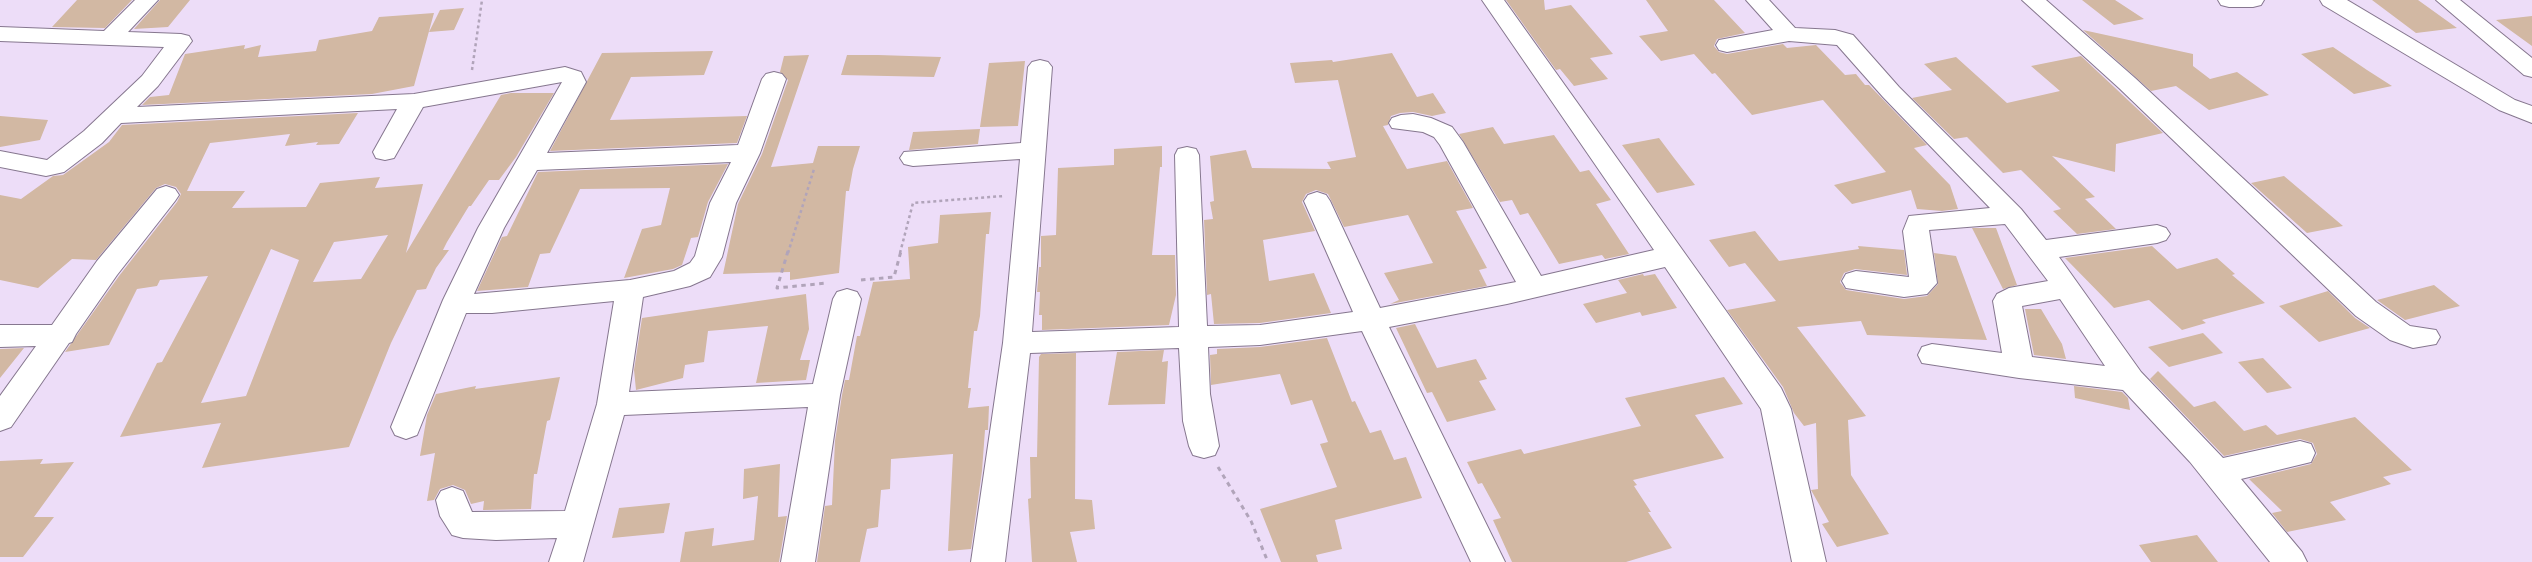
<!DOCTYPE html>
<style>
body{margin:0}
canvas{display:block;background:#edddf8}
</style>
<canvas width="2532" height="562"></canvas>
<script>
const ctx = document.querySelector('canvas').getContext('2d');
ctx.lineJoin = 'round';
function fillPath(path, color) { ctx.fillStyle = color; ctx.fill(path, 'evenodd'); }
const toPath = rows => new Path2D(rows.map(r => 'M' + r).join(''));
function stroke(path, color, width, dash) { ctx.strokeStyle = color; ctx.lineWidth = width; ctx.lineCap = dash ? 'butt' : 'round'; ctx.setLineDash(dash || []); ctx.stroke(path); }
fillPath(toPath([
 [77,0,132,0,105,28,52,27],
 [160,0,190,0,168,27,134,29],
 [1506,0,1544,0,1545,10,1571,5,1613,54,1590,58,1608,79,1574,86,1560,69,1556,70],
 [1646,0,1714,0,1745,33,1717,39,1714,46,1719,52,1727,54,1783,44,1787,48,1816,45,1845,75,1856,74,1865,85,1869,85,1927,145,1914,148,1950,185,1958,209,1942,211,1917,209,1911,190,1852,204,1834,185,1886,172,1823,100,1752,115,1715,73,1712,74,1694,54,1661,61,1639,36,1668,31],
 [2082,0,2115,0,2144,19,2114,25],
 [2372,0,2418,0,2457,28,2416,33],
 [464,8,454,30,429,32,440,10],
 [434,13,414,86,372,94,142,105,150,97,169,95,185,54,245,45,244,49,261,45,258,57,316,51,319,40,372,31,379,17],
 [2532,16,2532,46,2496,20],
 [2083,30,2193,54,2193,66,2210,79,2237,72,2269,95,2209,110,2176,86,2151,91],
 [2333,47,2367,70,2392,86,2354,94,2301,54],
 [713,51,704,75,631,77,610,120,747,116,737,143,550,151,602,53],
 [1392,53,1417,97,1433,93,1446,113,1432,116,1413,112,1400,113,1391,116,1388,125,1383,126,1407,169,1447,161,1473,208,1456,211,1487,268,1479,270,1487,286,1390,304,1399,300,1384,273,1433,263,1408,215,1344,227,1328,194,1316,190,1306,194,1302,202,1315,231,1263,240,1269,281,1314,273,1331,313,1260,323,1214,324,1211,294,1207,295,1204,220,1213,219,1210,202,1214,201,1210,156,1246,150,1252,168,1331,169,1327,162,1356,157,1338,80,1295,83,1290,63,1332,60,1333,62],
 [809,55,771,167,813,163,818,146,860,146,853,169,849,191,846,191,839,273,790,280,790,272,723,274,738,204,762,154,788,80,780,72,784,56],
 [847,55,878,55,941,57,934,77,841,75],
 [2081,56,2163,133,2116,144,2115,172,2052,156,2095,197,2085,199,2116,229,2077,234,2053,211,2061,209,2021,170,2003,173,1967,137,1954,139,1912,98,1952,90,1924,64,1956,57,2007,103,2060,91,2031,66],
 [1025,61,1018,126,980,127,989,63],
 [511,93,554,93,516,157,499,180,489,180,471,206,469,206,447,242,443,250,449,250,436,268,426,289,417,290,391,343,349,447,202,468,221,423,120,437,157,363,162,362,208,276,160,280,157,286,137,289,109,345,65,352,119,276,177,202,181,194,176,187,165,184,156,188,96,260,72,259,38,288,0,280,0,195,21,199,53,176,63,175,109,142,122,125,358,113,339,144,316,145,318,142,285,146,290,134,210,143,187,191,245,191,232,208,306,207,320,183,380,177,375,188,423,184,406,253,501,95],
 [388,235,361,279,313,282,334,242],
 [271,249,299,260,246,396,201,403],
 [0,116,48,120,40,140,0,147],
 [1493,127,1504,144,1554,135,1580,172,1589,170,1611,200,1596,204,1629,254,1605,259,1602,255,1559,264,1528,213,1520,215,1512,200,1500,202,1459,134],
 [980,129,978,144,909,150,913,132],
 [1659,138,1674,158,1695,185,1657,193,1622,145],
 [1162,146,1162,167,1160,167,1152,255,1175,255,1176,295,1169,325,1042,330,1042,315,1039,315,1040,292,1037,292,1039,267,1041,267,1041,236,1056,235,1058,168,1114,165,1114,149],
 [728,164,708,202,698,237,691,238,682,265,673,269,624,278,642,229,661,225,670,188,580,189,550,253,540,254,528,287,477,291,502,237,507,236,538,172],
 [2284,176,2343,226,2307,233,2251,183],
 [991,212,989,234,986,234,980,316,977,331,974,331,968,388,971,388,968,408,989,406,988,430,985,430,982,471,971,549,948,551,953,454,891,459,890,489,881,490,878,527,867,529,860,562,817,562,825,506,832,505,835,441,842,395,845,380,849,380,857,336,860,336,873,282,910,279,908,247,938,243,940,215],
 [1972,228,1996,228,2017,285,2003,289],
 [1755,231,1779,261,1859,249,1858,246,1904,250,1907,275,1855,269,1844,273,1840,282,1846,290,1904,299,1927,296,1938,284,1934,253,1956,256,1987,340,1867,335,1861,321,1797,327,1866,416,1848,420,1851,475,1889,534,1837,547,1822,524,1829,522,1811,490,1818,489,1816,423,1804,426,1794,413,1783,387,1727,310,1776,301,1745,263,1729,267,1709,240],
 [2152,246,2177,269,2217,258,2235,274,2232,275,2265,303,2202,320,2206,323,2182,330,2149,300,2114,308,2065,258],
 [1643,274,1644,276,1655,274,1677,308,1642,316,1640,312,1596,323,1583,304,1627,293,1618,280],
 [2434,285,2460,306,2405,320,2377,300],
 [2328,291,2355,318,2370,328,2319,342,2279,306],
 [806,294,809,329,800,360,810,360,806,380,756,383,768,326,708,331,704,362,685,365,683,378,636,390,634,370,642,318],
 [2025,309,2041,309,2062,344,2066,359,2034,355],
 [1415,324,1437,368,1476,359,1487,379,1479,381,1496,410,1447,422,1432,392,1427,393,1396,328],
 [2203,333,2223,353,2169,367,2148,347],
 [1327,338,1352,402,1355,401,1370,433,1381,430,1394,460,1406,457,1422,498,1335,520,1342,549,1316,555,1318,562,1281,562,1260,509,1337,487,1320,444,1328,442,1312,400,1291,405,1280,374,1211,385,1210,355,1217,354,1217,349,1260,347],
 [24,348,0,378,0,349],
 [1164,350,1162,362,1168,361,1165,404,1108,405,1117,352],
 [1076,353,1075,499,1092,500,1095,529,1070,532,1077,562,1032,562,1028,499,1031,498,1030,457,1037,457,1039,357,1041,354],
 [2263,358,2292,388,2267,393,2238,362],
 [2158,371,2194,407,2215,401,2244,431,2266,425,2277,435,2355,417,2412,470,2383,477,2391,484,2330,502,2346,520,2287,532,2272,513,2282,511,2249,479,2311,464,2317,454,2313,443,2300,439,2224,456,2150,379],
 [560,377,550,420,547,421,537,474,534,474,531,509,483,510,484,501,471,504,465,490,453,485,440,489,434,500,427,501,435,453,420,456,427,415,436,394,476,386,475,389],
 [1724,377,1743,404,1695,415,1724,458,1633,480,1637,485,1634,486,1651,512,1648,512,1672,548,1626,562,1512,562,1493,520,1501,518,1482,483,1478,484,1467,462,1521,449,1524,454,1641,426,1625,398],
 [2074,386,2122,392,2128,398,2130,410,2075,398],
 [43,459,40,464,74,462,34,517,54,517,23,557,0,557,0,461],
 [780,464,778,517,787,516,779,562,680,562,685,532,714,528,712,546,754,540,758,496,743,499,744,469],
 [670,503,664,533,612,538,619,508],
 [2197,535,2218,562,2151,562,2139,545]
]), '#d2b8a3');
const street = toPath([
 [135,0,158,0,128,32,181,34,189,36,192,41,158,86,137,107,414,94,565,67,581,72,586,82,547,153,738,145,762,79,766,74,774,72,782,74,786,79,760,153,736,203,722,257,710,277,690,286,643,297,629,392,813,384,833,299,837,292,847,289,857,292,861,299,840,395,815,562,781,562,808,407,624,415,583,562,549,562,557,538,496,540,463,538,452,535,440,516,436,500,441,491,452,487,463,491,472,512,565,511,597,404,614,301,492,313,466,313,417,435,406,439,395,435,391,427,443,300,478,228,562,82,423,107,394,158,385,160,376,158,373,152,397,109,121,123,102,143,64,172,46,176,0,167,0,151,47,160,84,131,142,76,164,47,0,41,0,27,104,31,135,0],
 [731,162,710,203,695,256,690,263,674,271,630,280,474,294,504,228,537,170,731,162],
 [1482,0,1504,0,1781,388,1791,409,1826,562,1792,562,1761,409,1665,267,1507,304,1389,327,1505,562,1471,562,1362,331,1260,345,1208,347,1210,394,1219,446,1215,455,1204,458,1193,455,1189,446,1183,421,1179,348,1030,353,1005,562,971,562,1003,343,1020,159,913,166,904,164,900,158,904,152,1021,143,1028,67,1032,62,1040,60,1048,62,1052,67,1032,332,1179,327,1175,155,1178,149,1187,147,1196,149,1199,155,1207,326,1260,325,1353,312,1304,201,1308,195,1317,192,1326,195,1330,201,1380,308,1516,282,1440,145,1434,137,1423,132,1392,128,1389,123,1392,118,1401,115,1413,114,1431,118,1452,127,1463,142,1541,276,1654,250,1482,0],
 [1746,0,1769,0,1795,28,1835,30,1853,35,1899,87,2021,209,2046,240,2157,225,2166,228,2170,234,2166,240,2157,243,2059,257,2141,372,2223,458,2300,441,2311,444,2315,453,2311,462,2241,479,2302,552,2307,562,2270,562,2190,462,2123,390,2019,378,1922,363,1918,355,1922,347,1932,344,2002,353,1993,301,1997,294,2009,288,2048,281,2005,224,1929,230,1937,283,1927,294,1904,297,1846,288,1842,281,1846,274,1856,271,1909,277,1903,231,1909,216,1990,208,1883,97,1837,45,1789,41,1727,52,1719,50,1716,45,1719,40,1773,30,1746,0],
 [2060,299,2105,366,2032,357,2022,306,2060,299],
 [2022,0,2046,0,2135,78,2376,302,2410,326,2436,330,2440,337,2436,344,2413,348,2390,340,2356,316,2119,88,2022,0],
 [2218,0,2264,0,2261,5,2253,7,2229,7,2221,5,2218,0],
 [2320,0,2347,0,2515,100,2532,106,2532,123,2499,110,2323,5,2320,0],
 [2436,0,2460,0,2532,58,2532,77,2524,75,2436,0],
 [166,186,175,189,179,195,175,201,117,275,76,334,72,342,69,343,11,427,0,431,0,396,36,346,0,347,0,325,52,325,97,261,157,189,166,186]
]);
stroke(street, '#86778f', 2);
stroke(toPath([
 [472,70,482,0],
 [788,253,814,169],
 [900,253,913,203,1004,196]
]), '#b1a4ba', 2.5, [3, 3]);
stroke(toPath([
 [788,251,777,288,827,283],
 [861,280,894,277,901,251],
 [1218,467,1251,521,1268,562]
]), '#b1a4ba', 3, [4.5, 4.5]);
fillPath(street, '#fff');
</script>
